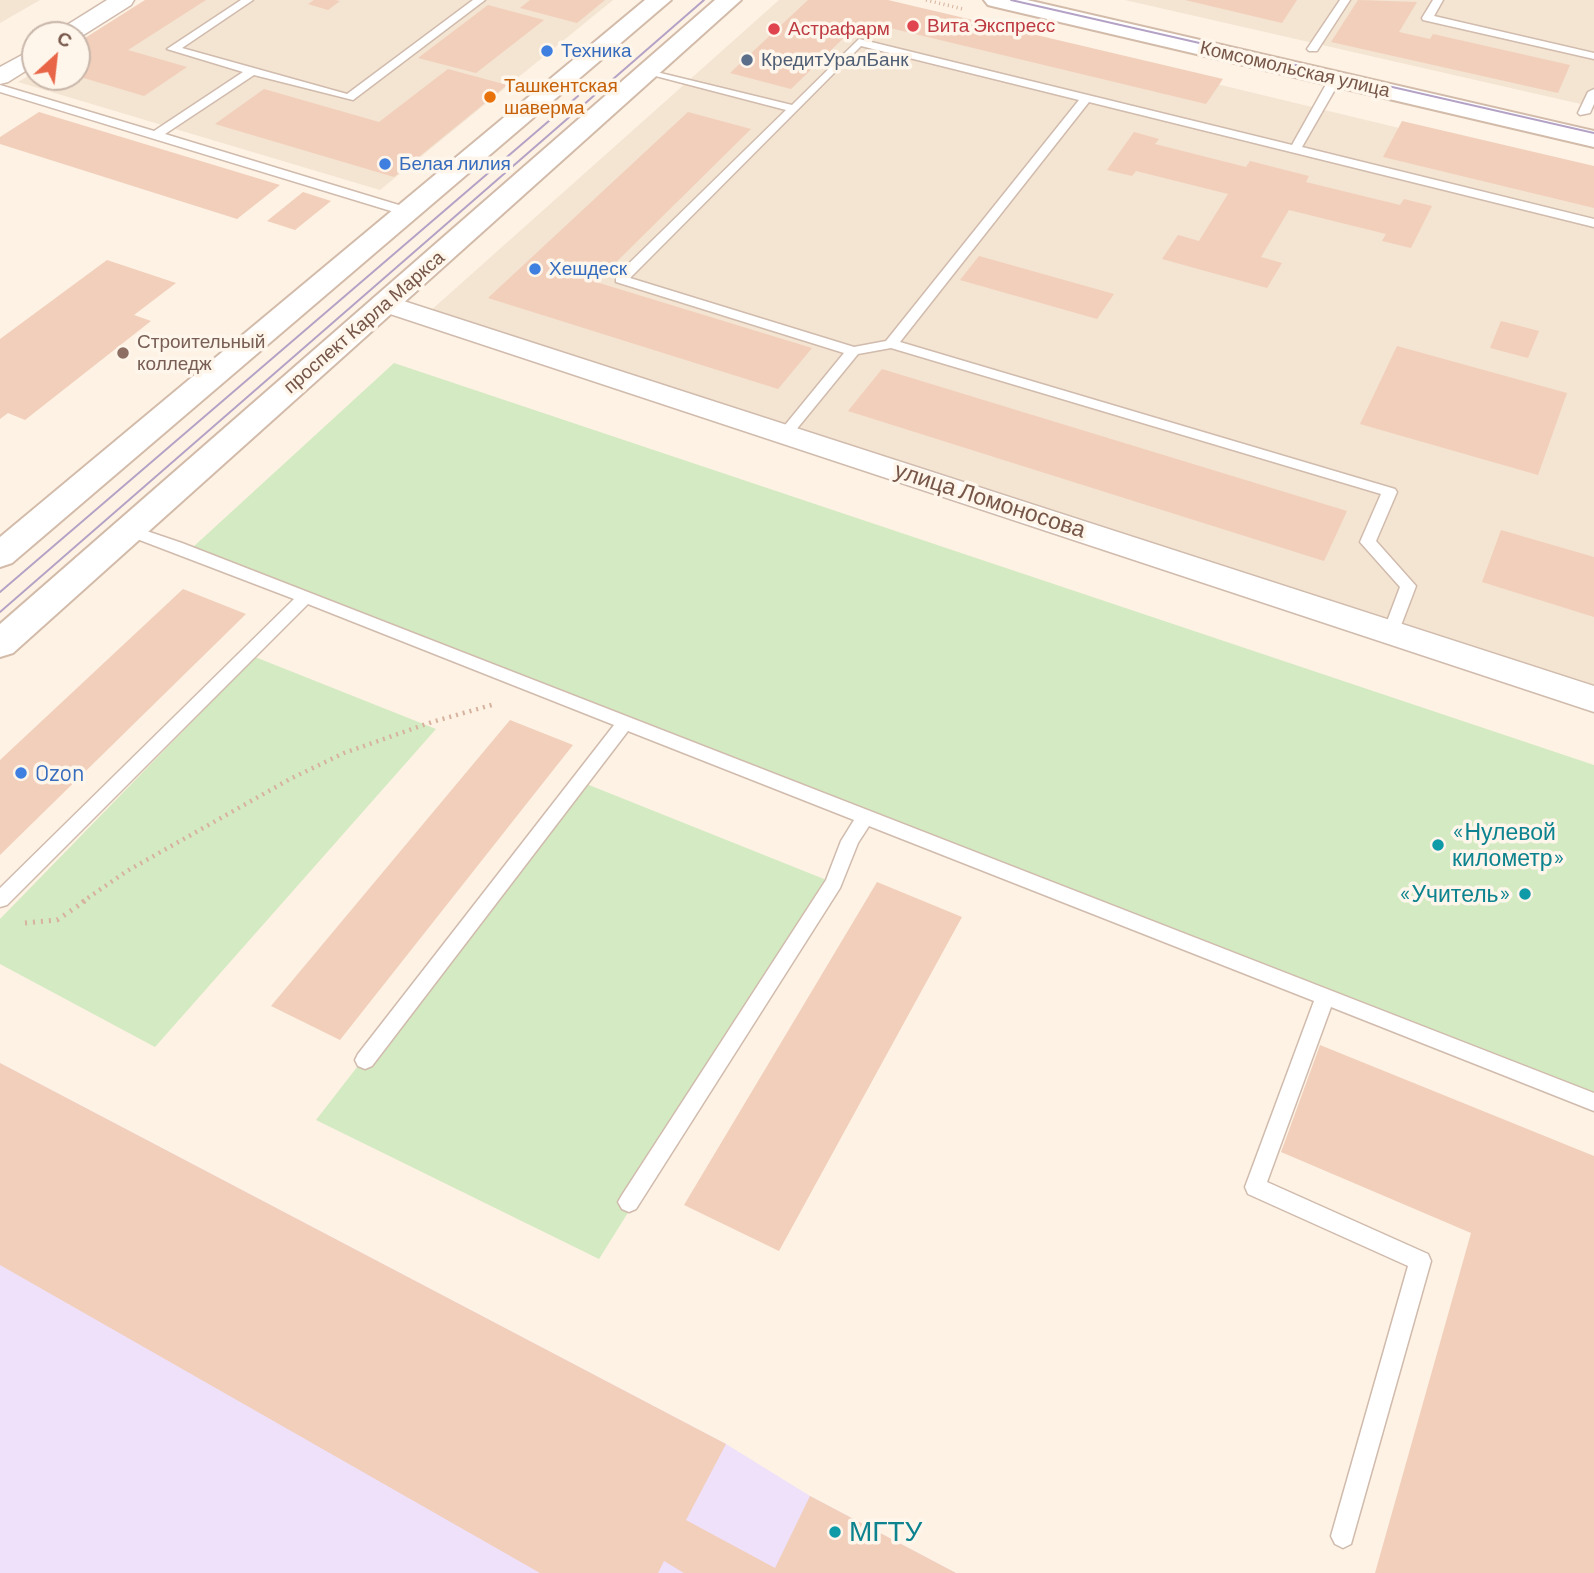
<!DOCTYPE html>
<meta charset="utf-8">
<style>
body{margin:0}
#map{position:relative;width:1594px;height:1573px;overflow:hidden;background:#fdf2e4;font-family:Barlow,sans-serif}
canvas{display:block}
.north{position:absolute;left:21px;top:21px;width:70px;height:70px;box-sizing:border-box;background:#fff6eb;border:2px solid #c8b6aa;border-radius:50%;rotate:27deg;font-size:19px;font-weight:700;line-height:28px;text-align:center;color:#765749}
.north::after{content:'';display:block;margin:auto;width:24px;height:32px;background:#e86647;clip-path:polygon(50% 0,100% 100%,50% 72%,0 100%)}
</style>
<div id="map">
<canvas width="1594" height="1573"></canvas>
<div class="north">С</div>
</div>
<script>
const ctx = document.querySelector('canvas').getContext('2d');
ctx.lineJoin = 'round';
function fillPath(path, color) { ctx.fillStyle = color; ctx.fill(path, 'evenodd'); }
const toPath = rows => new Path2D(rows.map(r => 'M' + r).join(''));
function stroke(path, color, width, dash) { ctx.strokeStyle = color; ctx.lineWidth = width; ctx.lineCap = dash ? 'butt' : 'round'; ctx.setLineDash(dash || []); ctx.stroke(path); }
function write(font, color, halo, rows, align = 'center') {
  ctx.font = font + ' Barlow,sans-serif'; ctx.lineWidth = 7; ctx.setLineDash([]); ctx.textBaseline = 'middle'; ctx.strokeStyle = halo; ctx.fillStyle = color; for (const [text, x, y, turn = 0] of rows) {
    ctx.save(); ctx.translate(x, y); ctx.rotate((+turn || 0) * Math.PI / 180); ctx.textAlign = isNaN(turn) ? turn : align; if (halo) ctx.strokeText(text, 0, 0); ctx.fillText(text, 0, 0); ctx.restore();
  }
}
fillPath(toPath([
 [0,0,40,0,0,23],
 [149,0,613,0,380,190,18,82,35,72,35,77,77,77,77,45],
 [779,0,868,0,1594,175,1594,698,428,313],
 [1125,0,1594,0,1594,107]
]), '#f4e4d2');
fillPath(toPath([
 [0,1063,726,1444,810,1496,956,1573,0,1573]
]), '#efe1f9');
fillPath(toPath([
 [394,363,1594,765,1594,1095,192,548],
 [255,657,436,729,155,1047,0,964,0,919],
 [579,781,834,883,599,1259,316,1120]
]), '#d4eac2');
fillPath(toPath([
 [145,0,206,0,128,50,187,67,144,96,77,76,77,43],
 [314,0,335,0,340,1,328,10,308,4],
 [530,0,605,0,577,23,520,8],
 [808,0,888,0,1223,79,1206,104,861,21,791,89,730,73],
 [1185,0,1297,0,1282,23],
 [1358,0,1417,2,1399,32,1430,39,1433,34,1570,65,1558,93,1331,42],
 [488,5,544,20,476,73,418,58],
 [448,69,507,85,394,177,215,124,264,89,379,122],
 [39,112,280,185,237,219,0,144,0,137],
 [688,112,751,129,596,282,812,348,778,389,488,298],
 [1402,121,1594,166,1594,208,1383,157],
 [1134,132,1159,139,1155,144,1246,167,1250,161,1309,176,1306,182,1400,205,1404,199,1432,206,1411,248,1382,241,1386,234,1289,210,1261,257,1282,263,1267,288,1162,259,1178,235,1199,241,1228,194,1136,171,1132,176,1107,170],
 [303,192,331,201,295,230,267,221],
 [979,256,1114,294,1097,319,960,280],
 [107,260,176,283,134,315,151,321,25,420,8,413,0,419,0,339],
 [1501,321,1539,331,1528,358,1490,348],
 [1397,346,1567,393,1538,475,1360,424],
 [882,369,1347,511,1324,561,848,411],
 [1501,530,1594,557,1594,617,1482,582],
 [183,589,246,614,0,855,0,760],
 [510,720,573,745,340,1040,271,1006],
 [877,882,962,917,779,1251,684,1205],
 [1320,1045,1594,1156,1594,1573,1375,1573,1471,1233,1281,1152],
 [0,1063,726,1444,686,1520,775,1568,810,1496,956,1573,684,1573,664,1561,658,1573,540,1573,0,1265]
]), '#f2cfbb');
const service = toPath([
 [241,0,253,0,182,48,347,94,473,0,485,0,353,100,254,75,165,134,412,209,412,215,404,215,0,92,0,85,154,131,243,72,167,49,241,0],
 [1340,0,1350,0,1317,51,1309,51,1307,49,1340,0],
 [1433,0,1443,0,1434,16,1594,53,1594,59,1423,20,1422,18,1433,0],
 [859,39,1292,145,1329,79,1335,76,1341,79,1302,147,1594,219,1594,227,1089,102,900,342,1395,489,1397,492,1376,541,1416,586,1397,636,1385,636,1383,632,1400,587,1360,542,1381,494,891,348,858,354,791,436,781,436,779,433,781,430,844,353,616,282,616,276,786,110,644,73,644,69,792,105,859,39],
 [861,46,1079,100,886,341,854,347,630,278,861,46],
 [1594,89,1594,104,1590,113,1580,115,1578,113,1588,92,1594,89],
 [129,525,182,543,1594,1093,1594,1111,1331,1007,1267,1182,1428,1254,1431,1261,1351,1544,1343,1548,1335,1544,1331,1536,1408,1266,1248,1194,1245,1187,1314,1001,869,826,858,843,840,888,636,1209,629,1212,622,1209,618,1202,622,1195,826,880,841,841,854,820,628,731,372,1066,365,1069,358,1066,355,1060,358,1054,614,725,308,604,7,905,0,907,0,888,294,599,124,534,121,530,124,526,129,525]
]);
const minor = toPath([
 [107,0,134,0,131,5,77,39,77,35,55,35,59,30,107,0],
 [35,48,35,65,8,82,0,84,0,67,35,48],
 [385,295,1594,686,1594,712,375,309,371,303,375,297,385,295]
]);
const secondary = toPath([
 [645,0,671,0,12,563,0,567,0,537,645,0],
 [715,0,741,0,13,653,0,657,0,624,715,0],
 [984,0,1027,0,1594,131,1594,147,996,7,988,5,984,0]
]);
stroke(service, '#d0bbad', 3);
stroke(minor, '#d0bbad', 3);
stroke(secondary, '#d3bbaa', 4);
stroke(toPath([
 [926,0,963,9]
]), '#d7b29e', 3.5, [1, 3.5]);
stroke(toPath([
 [82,902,127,871,290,779,344,753,432,722,495,704]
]), '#d7b29e', 4.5, [2, 5]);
stroke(toPath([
 [25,923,57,920,85,901]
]), '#d7b29e', 5, [2, 6]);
fillPath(service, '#fff');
fillPath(minor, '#fff');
fillPath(secondary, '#fff');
stroke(toPath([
 [1011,0,1594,133],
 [0,592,578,96],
 [0,612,704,0]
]), '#b4a2c6', 2);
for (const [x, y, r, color] of [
 [913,26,7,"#e0444e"],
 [774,29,7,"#e0444e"],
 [547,51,7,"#3f7fe0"],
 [747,60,7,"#5c6f8a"],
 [490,97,7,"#e8710a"],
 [385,164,7,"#3f7fe0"],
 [535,269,7,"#3f7fe0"],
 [123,353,7,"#8d6e63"],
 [21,773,7,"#3f7fe0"],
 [1438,845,7,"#0f9aa8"],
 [1525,894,7,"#0f9aa8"],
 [835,1532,7,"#0f9aa8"]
]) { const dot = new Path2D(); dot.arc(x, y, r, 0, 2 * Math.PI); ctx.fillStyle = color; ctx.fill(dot); stroke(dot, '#fff6eb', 2.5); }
write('19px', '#be3a42', '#fff6eb', [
 ["Вита Экспресс",927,26],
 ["Астрафарм",788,29]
], 'left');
write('19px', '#366cbe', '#fff6eb', [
 ["Техника",561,51],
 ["Белая лилия",399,164],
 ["Хешдеск",549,269]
], 'left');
write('19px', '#4e5e75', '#fff6eb', [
 ["КредитУралБанк",761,60]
], 'left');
write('19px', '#765749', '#fff6eb', [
 ["Комсомольская улица",1295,69,13],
 ["проспект Карла Маркса",364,322,-41]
]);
write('19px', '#c56008', '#fff6eb', [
 ["Ташкентская",504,86],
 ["шаверма",504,108]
], 'left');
write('19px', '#785e54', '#fff6eb', [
 ["Строительный",137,342],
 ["колледж",137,364]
], 'left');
write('23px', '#765749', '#fff6eb', [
 ["улица Ломоносова",990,500,18]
]);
write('23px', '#366cbe', '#fff6eb', [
 ["Ozon",35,773]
], 'left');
write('23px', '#0d838f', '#fff6eb', [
 ["«Нулевой",1452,832],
 ["километр»",1452,858],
 ["«Учитель»",1511,894,"right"]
], 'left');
write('28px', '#0d838f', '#fff6eb', [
 ["МГТУ",849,1532]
], 'left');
</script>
